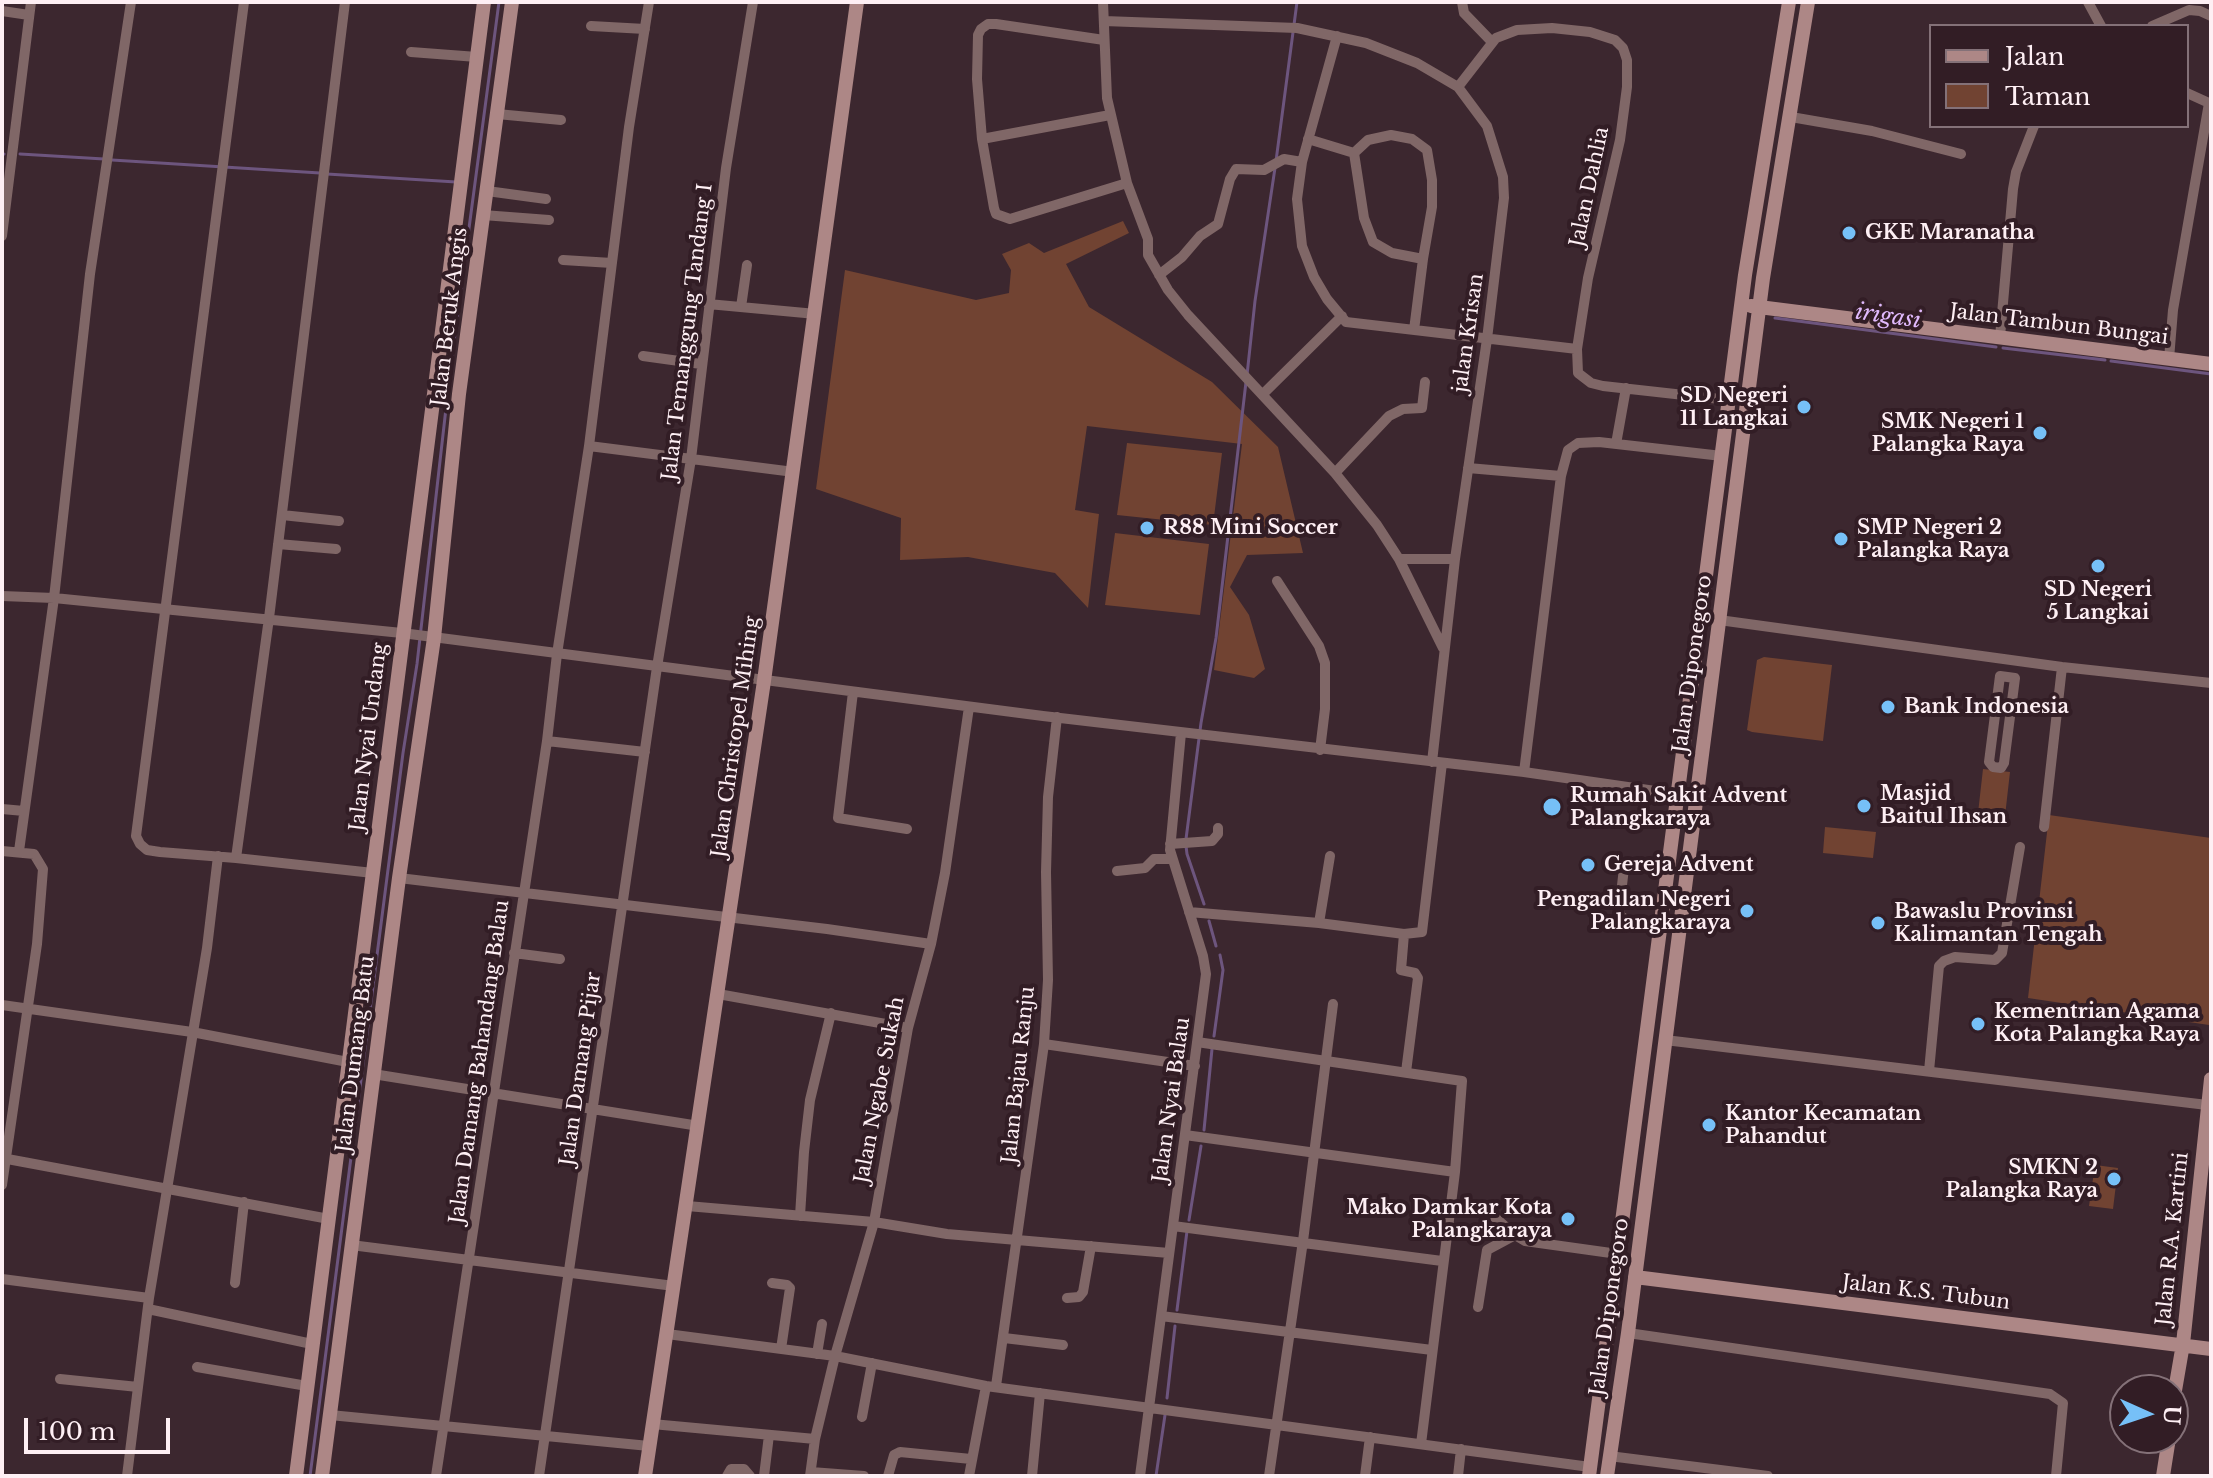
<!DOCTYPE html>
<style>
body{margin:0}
#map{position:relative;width:2213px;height:1478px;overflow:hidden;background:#3c272f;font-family:"Libre Baskerville",serif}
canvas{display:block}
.frame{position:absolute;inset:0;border:4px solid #feeff4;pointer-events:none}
.legend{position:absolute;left:1929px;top:24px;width:260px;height:104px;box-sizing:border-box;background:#321d25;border:2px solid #847178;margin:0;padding:10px 14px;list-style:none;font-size:24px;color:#feeff4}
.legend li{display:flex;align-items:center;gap:16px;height:40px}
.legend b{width:40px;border:2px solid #847178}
.north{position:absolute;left:2109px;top:1374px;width:80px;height:80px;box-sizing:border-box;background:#321d25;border:2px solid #847178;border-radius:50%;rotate:93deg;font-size:22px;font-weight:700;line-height:32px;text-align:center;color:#feeff4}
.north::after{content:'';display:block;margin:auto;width:28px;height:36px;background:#76c0f7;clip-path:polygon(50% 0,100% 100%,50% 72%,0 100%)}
.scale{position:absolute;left:24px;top:1418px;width:146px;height:36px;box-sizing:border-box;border:4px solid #feeff4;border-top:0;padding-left:10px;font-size:24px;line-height:28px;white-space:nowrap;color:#feeff4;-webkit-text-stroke:6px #321d25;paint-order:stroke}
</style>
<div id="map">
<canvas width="2213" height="1478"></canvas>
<div class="frame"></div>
<ul class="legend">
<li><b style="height:10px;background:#ad8786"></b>Jalan</li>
<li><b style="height:22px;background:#714332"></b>Taman</li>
</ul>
<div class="north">U</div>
<div class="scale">100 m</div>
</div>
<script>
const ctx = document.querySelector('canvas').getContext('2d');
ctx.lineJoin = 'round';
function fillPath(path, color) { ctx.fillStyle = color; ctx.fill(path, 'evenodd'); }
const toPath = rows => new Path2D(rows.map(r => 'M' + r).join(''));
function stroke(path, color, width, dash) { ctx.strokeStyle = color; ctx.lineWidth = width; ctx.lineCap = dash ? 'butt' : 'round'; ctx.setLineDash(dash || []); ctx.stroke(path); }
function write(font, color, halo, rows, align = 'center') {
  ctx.font = font + ' "Libre Baskerville",serif'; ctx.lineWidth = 8; ctx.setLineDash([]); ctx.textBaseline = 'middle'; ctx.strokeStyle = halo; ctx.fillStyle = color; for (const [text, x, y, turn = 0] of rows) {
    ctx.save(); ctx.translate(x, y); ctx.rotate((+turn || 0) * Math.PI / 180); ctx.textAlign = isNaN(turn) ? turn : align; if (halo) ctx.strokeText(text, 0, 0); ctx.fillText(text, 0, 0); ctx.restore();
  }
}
fillPath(toPath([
 [1123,221,1129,233,1066,264,1089,307,1212,382,1278,447,1303,553,1247,555,1230,587,1249,615,1265,669,1254,678,1214,670,1242,444,1087,426,1075,510,1099,514,1088,608,1055,573,968,557,900,560,901,518,816,489,845,270,976,300,1009,293,1011,270,1002,254,1029,243,1044,253],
 [1127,443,1222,453,1213,525,1117,515],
 [1115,533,1209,544,1200,615,1105,605],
 [1764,657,1832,665,1823,741,1752,732,1747,730,1757,660],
 [1983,769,2010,772,2005,816,1978,813],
 [2049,815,2211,838,2209,1025,2028,998],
 [1825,827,1876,832,1873,858,1823,853],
 [2095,1165,2118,1168,2113,1209,2089,1206]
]), '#714332');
stroke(toPath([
 [2,153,4,154],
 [20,154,104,159],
 [112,160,320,173],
 [1276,161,1297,2],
 [327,174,456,182],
 [1775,318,1996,347],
 [2003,348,2105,360],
 [2111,361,2211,374],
 [1247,375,1255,301,1275,168],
 [1186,839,1201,723,1216,638,1246,382],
 [1186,846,1187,854,1204,904],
 [1209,921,1216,946],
 [1214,1036,1223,970,1220,955],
 [1204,1130,1212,1049],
 [1189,1220,1201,1146],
 [1177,1310,1187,1231],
 [1167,1398,1175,1326],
 [310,1476,403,753,417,664,451,364,499,2],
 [1156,1476,1165,1415]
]), '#6d557e', 3);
stroke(toPath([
 [244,2,136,836,140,844,147,850,160,852,236,858,373,873],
 [1103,2,1107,98,1127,183,1148,239,1148,255,1168,290,1188,315,1335,473,1377,525,1399,559,1443,648],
 [1462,2,1464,13,1492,42],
 [2088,2,2101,26],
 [2,11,29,15],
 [1104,21,1297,28,1366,43,1417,63,1458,87,1487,126,1503,177,1504,198,1487,339,1455,559,1432,762],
 [591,26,645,29],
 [2152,26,2189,10,2200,11,2211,16],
 [1337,36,1302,162,1297,199,1302,246,1314,277,1327,299,1346,322,1577,349],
 [411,52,477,57],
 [1458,87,1496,38,1517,30,1552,28,1590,32,1615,40,1623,48,1627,60,1627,87,1620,140,1588,278,1577,349,1578,373,1591,383,1603,386,1729,400],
 [497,114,561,120],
 [1110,115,982,139,994,208,996,214,1010,219,1127,183],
 [1791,117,1872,131,1961,154],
 [982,139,977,79,978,35,981,29,988,24,996,24,1104,40],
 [1308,139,1354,153,1364,218,1373,242,1392,253,1423,259,1414,330],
 [1354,153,1368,140,1391,135,1412,139,1427,150,1432,180,1432,207,1423,259],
 [487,191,546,199],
 [483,215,549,220],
 [2,236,31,2],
 [563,260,612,263],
 [1159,275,1182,257,1200,236,1218,224,1230,179,1236,169,1264,170,1284,159,1302,162],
 [708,304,816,314],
 [741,307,747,265],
 [2000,337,2013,189,2016,172,2034,126],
 [643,356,701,364],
 [2169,359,2173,310,2209,103,2187,93],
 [1263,394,1342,316],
 [1616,444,1626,388],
 [589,446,794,472],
 [1468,468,1561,476],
 [1335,473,1389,416,1403,409,1422,408,1425,382],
 [282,515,339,521],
 [278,544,336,549],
 [1399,559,1455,559],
 [1277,581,1319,646,1325,663,1325,709,1320,750],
 [2,596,54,598,402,633,1043,716,1524,772,1676,794],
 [1719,620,2062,667,2211,683],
 [2000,676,2015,678,2004,763,2001,768,1993,767,1989,762,2000,676],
 [853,692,838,818,907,829],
 [547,741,645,752],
 [1524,772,1561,476,1568,450,1578,443,1599,442,1722,456],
 [2,809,24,811],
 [2044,827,2062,667],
 [1170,844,1212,841,1218,834,1218,828],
 [2,851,34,854,43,869,37,944,2,1185],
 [19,851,54,598,90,274,131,2],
 [236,858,269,618,345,2],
 [1624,868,1619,911,1621,916,1630,923,1659,926],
 [1117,871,1145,868,1154,859,1172,859],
 [399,878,827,929,931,944],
 [1189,912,1319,923,1404,934,1422,932,1442,763],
 [1319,923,1330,856],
 [1404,934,1401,970,1415,973,1418,978,1406,1072],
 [514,953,560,959],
 [718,994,908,1028],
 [2,1005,192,1032,348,1062],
 [1665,1040,2207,1105],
 [1197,1042,1462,1081,1455,1172,1421,1444],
 [1044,1044,1195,1066],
 [1929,1071,1939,966,1944,961,1955,957,1995,960,2002,953,2020,847],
 [373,1074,699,1126],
 [1185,1135,1455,1172],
 [2,1158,329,1219],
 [687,1206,874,1222,947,1234,1169,1253],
 [1450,1207,1491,1214,1515,1235,1525,1241,1618,1254],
 [800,1216,804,1152,810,1100,831,1013],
 [1173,1226,1442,1261],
 [351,1245,674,1286],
 [2,1279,149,1298],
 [235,1283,244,1202],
 [772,1283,787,1285,790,1288,781,1349],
 [1067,1298,1079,1297,1083,1292,1091,1246],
 [1478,1307,1487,1250,1515,1235],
 [148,1309,312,1344],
 [1161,1316,1432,1350],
 [1628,1333,2050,1394,2063,1403,2056,1476],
 [667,1334,835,1356,986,1386,1590,1467],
 [1004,1338,1063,1345],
 [817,1354,822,1324],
 [197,1367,307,1386],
 [60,1379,138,1387],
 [996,1386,1044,1044,1048,980,1046,872,1048,797,1057,717],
 [330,1415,649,1446],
 [862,1417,872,1363],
 [652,1424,815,1439],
 [1609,1456,1768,1476],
 [811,1472,864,1476],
 [127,1476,149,1298,207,948,218,856],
 [436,1476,547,741,557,654,589,446,629,127,649,2],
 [539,1476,657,667,691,459,726,168,753,2],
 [727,1476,731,1469,744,1469,750,1476],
 [764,1476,769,1435],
 [810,1476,815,1439,835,1356,874,1222,908,1028,931,944,945,873,969,707],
 [888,1476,894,1455,900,1452,971,1459],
 [969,1476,986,1386],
 [1032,1476,1040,1393],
 [1140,1476,1206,974,1203,956,1170,850,1181,733],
 [1269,1476,1303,1241,1333,1004],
 [1365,1476,1370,1437],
 [1458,1476,1461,1449]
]), '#806767', 10);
stroke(toPath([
 [1751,306,2211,364],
 [1635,1277,2211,1349],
 [2173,1402,2183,1344,2211,1079],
 [296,1476,484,2],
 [322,1476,399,878,434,638,459,394,512,2],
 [645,1476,764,681,857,2],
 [1589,1476,1745,275,1789,2],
 [1607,1476,1628,1333,1763,278,1808,2],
 [2163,1476,2169,1438]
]), '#ad8786', 14);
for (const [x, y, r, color] of [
 [1849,233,8,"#76c0f7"],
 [1804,407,8,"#76c0f7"],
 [2040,433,8,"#76c0f7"],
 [1147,528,8,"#76c0f7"],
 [1841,539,8,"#76c0f7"],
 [2098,566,8,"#76c0f7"],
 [1888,707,8,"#76c0f7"],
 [1864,806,8,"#76c0f7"],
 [1552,807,10,"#76c0f7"],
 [1588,865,8,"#76c0f7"],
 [1747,911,8,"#76c0f7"],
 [1878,923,8,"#76c0f7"],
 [1978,1024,8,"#76c0f7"],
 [1709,1125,8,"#76c0f7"],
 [2114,1179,8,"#76c0f7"],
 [1568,1219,8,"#76c0f7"]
]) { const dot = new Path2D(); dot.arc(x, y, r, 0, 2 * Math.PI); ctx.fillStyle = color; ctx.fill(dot); stroke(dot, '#321d25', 3); }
write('20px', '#feeff4', '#321d25', [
 ["Jalan Dahlia",1590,187,-78],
 ["Jalan Beruk Angis",450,317,-83],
 ["Jalan Tambun Bungai",2059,325,7],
 ["Jalan Temanggung Tandang I",688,332,-83],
 ["jalan Krisan",1469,333,-82],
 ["Jalan Diponegoro",1693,664,-82],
 ["Jalan Nyai Undang",369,737,-83],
 ["Jalan Christopel Mihing",736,737,-82],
 ["Jalan Dumang Batu",356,1054,-83],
 ["Jalan Damang Bahandang Balau",480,1062,-82],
 ["Jalan Damang Pijar",581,1069,-82],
 ["Jalan Bajau Ranju",1019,1075,-84],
 ["Jalan Ngabe Sukah",880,1090,-79],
 ["Jalan Nyai Balau",1172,1100,-82],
 ["Jalan R.A. Kartini",2173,1239,-84],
 ["Jalan K.S. Tubun",1926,1293,7],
 ["Jalan Diponegoro",1610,1307,-82]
]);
write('bold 20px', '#feeff4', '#321d25', [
 ["GKE Maranatha",1865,233],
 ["SD Negeri",1788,396,"right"],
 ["11 Langkai",1788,419,"right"],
 ["SMK Negeri 1",2024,422,"right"],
 ["Palangka Raya",2024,445,"right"],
 ["R88 Mini Soccer",1163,528],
 ["SMP Negeri 2",1857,528],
 ["Palangka Raya",1857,551],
 ["SD Negeri",2098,590,"center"],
 ["5 Langkai",2098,613,"center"],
 ["Bank Indonesia",1904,707],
 ["Masjid",1880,794],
 ["Baitul Ihsan",1880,817],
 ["Rumah Sakit Advent",1570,796],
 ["Palangkaraya",1570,819],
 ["Gereja Advent",1604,865],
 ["Pengadilan Negeri",1731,900,"right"],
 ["Palangkaraya",1731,923,"right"],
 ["Bawaslu Provinsi",1894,912],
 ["Kalimantan Tengah",1894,935],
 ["Kementrian Agama",1994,1012],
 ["Kota Palangka Raya",1994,1035],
 ["Kantor Kecamatan",1725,1114],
 ["Pahandut",1725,1137],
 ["SMKN 2",2098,1168,"right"],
 ["Palangka Raya",2098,1191,"right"],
 ["Mako Damkar Kota",1552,1208,"right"],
 ["Palangkaraya",1552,1231,"right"]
], 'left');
write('italic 22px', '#e0b9fc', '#321d25', [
 ["irigasi",1888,317,8]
]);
</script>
